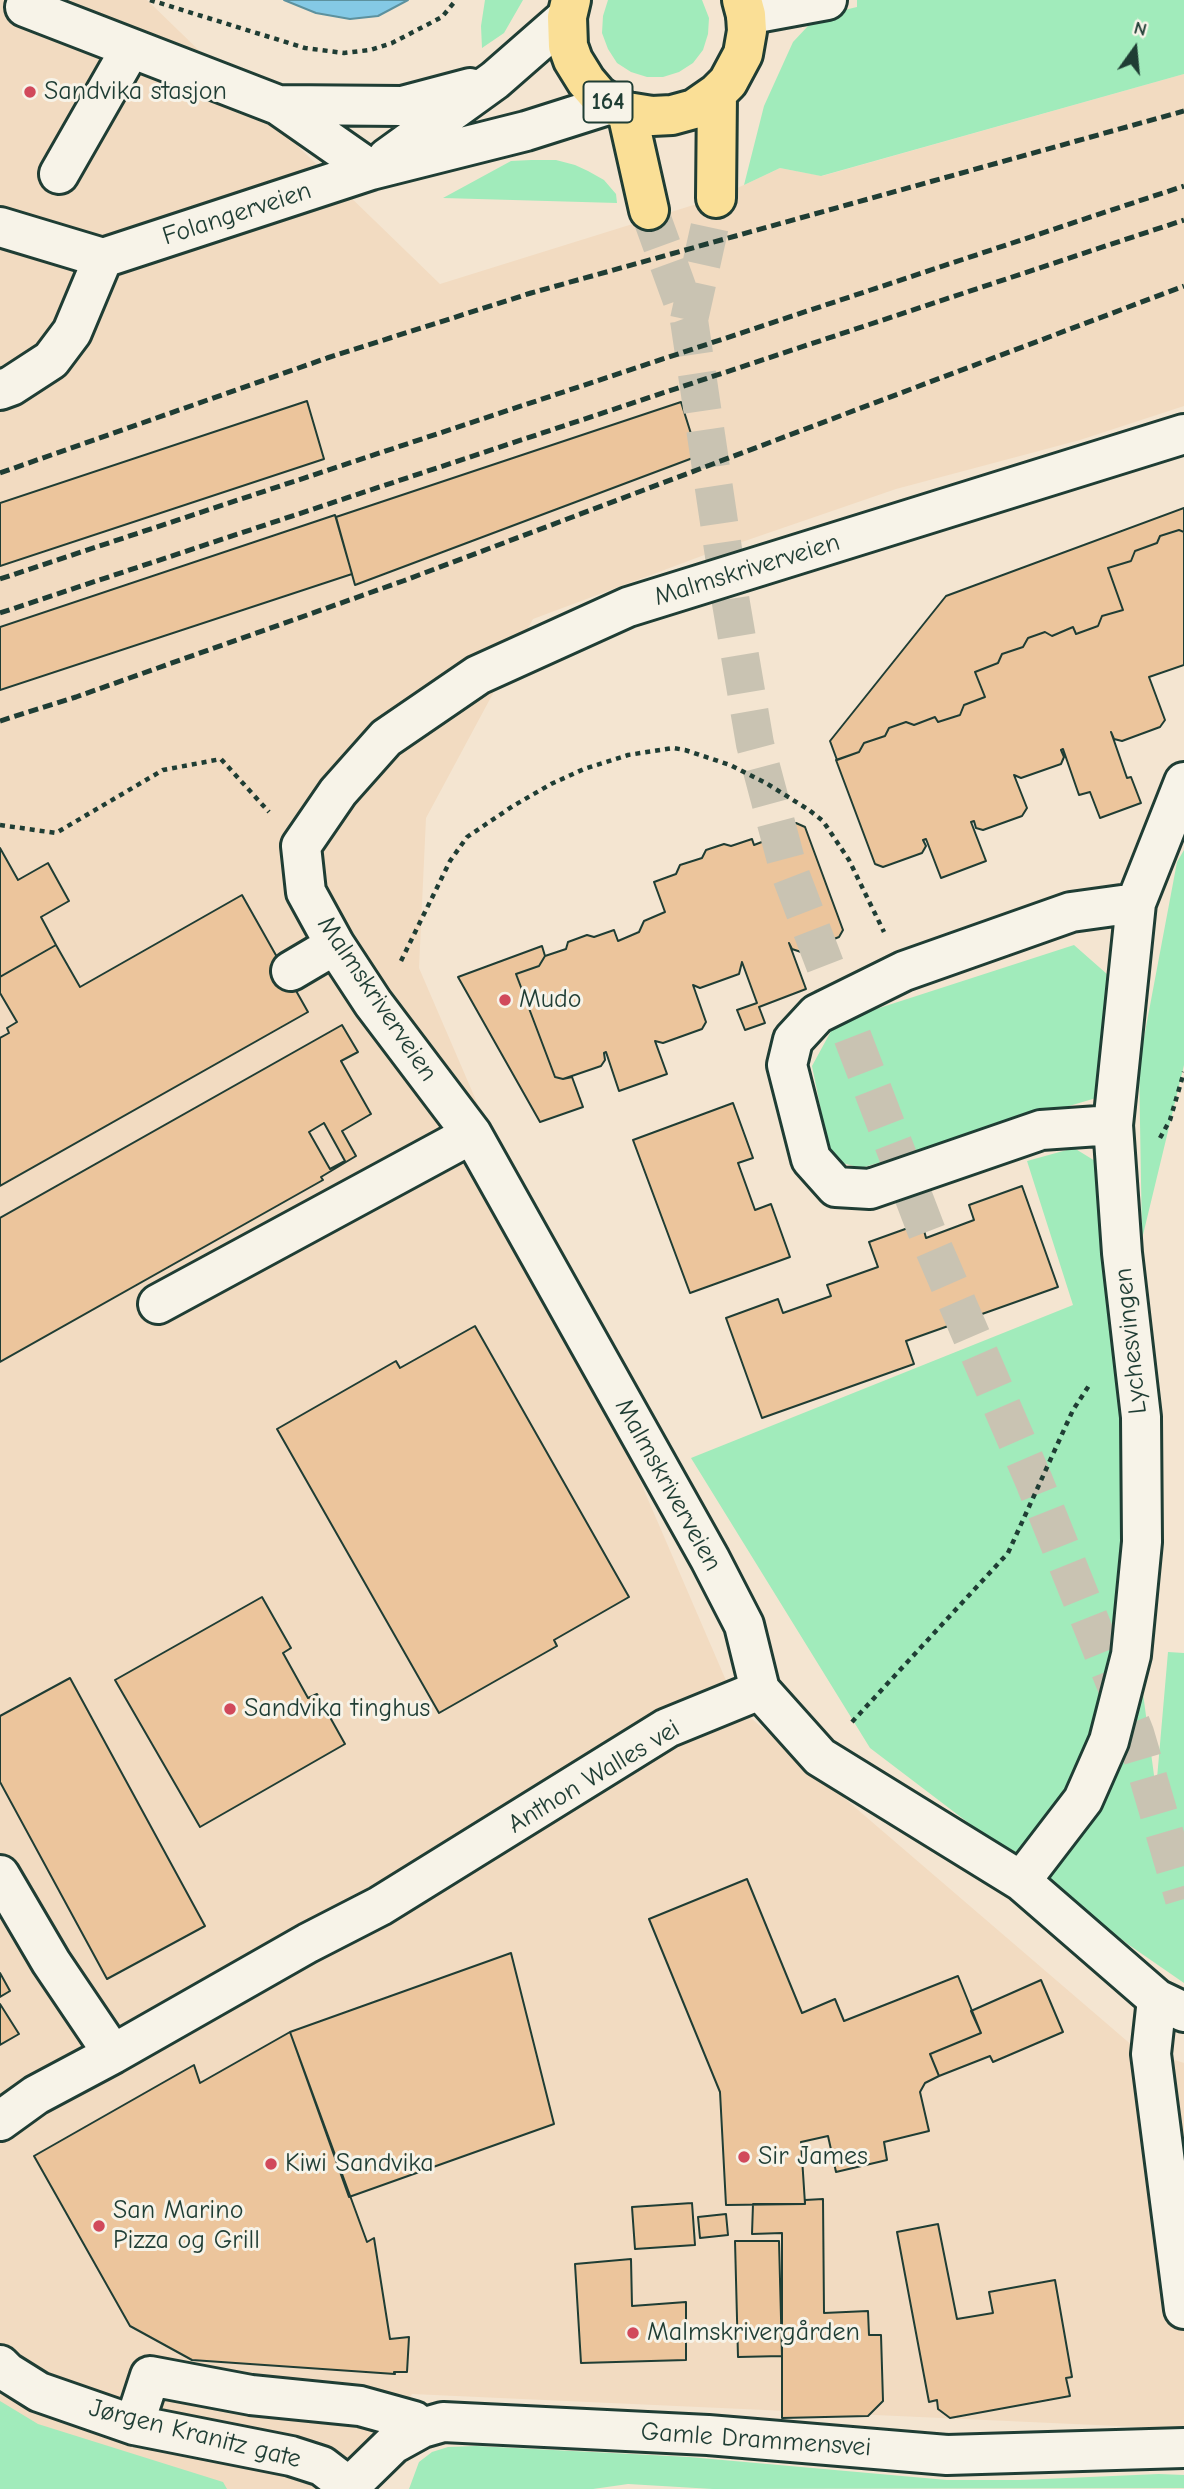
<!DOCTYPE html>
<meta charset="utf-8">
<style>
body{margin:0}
#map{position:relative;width:1184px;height:2489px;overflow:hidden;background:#f4e5d1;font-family:"Comic Neue",sans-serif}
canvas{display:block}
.north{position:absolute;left:1100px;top:14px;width:70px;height:70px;-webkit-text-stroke:5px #f7f3e8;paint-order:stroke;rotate:15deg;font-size:19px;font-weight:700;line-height:28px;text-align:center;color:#1f3d34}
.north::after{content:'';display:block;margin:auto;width:24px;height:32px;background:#1f3d34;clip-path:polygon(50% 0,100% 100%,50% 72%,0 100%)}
</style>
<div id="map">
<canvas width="1184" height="2489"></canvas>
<div class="north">N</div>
</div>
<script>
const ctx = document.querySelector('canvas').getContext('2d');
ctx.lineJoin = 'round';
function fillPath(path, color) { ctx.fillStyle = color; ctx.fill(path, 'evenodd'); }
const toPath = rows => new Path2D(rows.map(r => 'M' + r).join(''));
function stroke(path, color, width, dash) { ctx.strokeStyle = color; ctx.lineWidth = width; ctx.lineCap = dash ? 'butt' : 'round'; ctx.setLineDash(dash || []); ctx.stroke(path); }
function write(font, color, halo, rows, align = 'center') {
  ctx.font = font + ' "Comic Neue",sans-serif'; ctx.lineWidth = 6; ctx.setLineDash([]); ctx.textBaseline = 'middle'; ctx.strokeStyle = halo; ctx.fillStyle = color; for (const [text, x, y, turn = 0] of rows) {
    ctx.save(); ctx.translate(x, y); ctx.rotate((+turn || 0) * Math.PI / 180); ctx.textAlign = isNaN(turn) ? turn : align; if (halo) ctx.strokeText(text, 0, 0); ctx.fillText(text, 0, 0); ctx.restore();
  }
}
fillPath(toPath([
 [0,0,147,0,440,284,716,198,780,168,822,176,1184,74,1184,406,1080,440,896,489,707,554,533,619,426,818,419,968,737,1706,1134,2047,1184,2063,1184,2429,412,2394,357,2489,0,2489]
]), '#f2dbc1');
fillPath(toPath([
 [485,0,523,0,504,33,482,48,481,26],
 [608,0,702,0,709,18,708,34,703,50,693,63,679,72,663,77,647,77,631,72,617,63,608,49,602,33,603,16],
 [857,0,1184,0,1184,74,821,176,780,168,744,185,764,106,793,42,808,26,823,15,857,7],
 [531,160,556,160,575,165,588,171,604,180,616,194,617,203,443,198,511,161],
 [1184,850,1184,1065,1142,1239,1139,1064,1177,862],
 [1074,945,1116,982,1096,1098,861,1168,831,1160,812,1066,836,1022],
 [1074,1148,1100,1164,1128,1425,1128,1582,1156,1790,1168,1652,1184,1653,1184,1983,1129,1945,870,1748,691,1458,1073,1305,1027,1161],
 [0,2401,38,2424,223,2482,227,2489,0,2489],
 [476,2446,689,2457,947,2480,1020,2480,1159,2474,1184,2475,1184,2488,713,2489,628,2484,593,2489,409,2489,419,2462,432,2452,448,2447]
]), '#a1ebbb');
const water = toPath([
 [284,0,408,0,378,16,350,19,316,13,284,0]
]);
fillPath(water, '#84c9e5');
stroke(water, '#5c919e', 2);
const building = toPath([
 [307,401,324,459,0,566,0,503,307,401],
 [681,402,698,456,355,585,336,517,681,402],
 [1184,508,1184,532,1179,530,1160,536,1157,543,1135,551,1131,561,1108,568,1123,610,1102,616,1098,626,1076,634,1073,627,1052,636,1045,632,1028,638,1023,647,1002,654,998,663,975,672,985,697,964,705,960,715,938,722,935,717,914,725,906,722,889,728,885,736,864,743,859,752,837,760,830,741,946,596,1184,508],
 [335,515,352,574,0,690,0,627,335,515],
 [1179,530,1184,532,1184,665,1149,677,1165,720,1160,727,1122,741,1114,739,1111,732,1127,778,1131,777,1141,803,1100,818,1090,792,1079,795,1063,749,1061,750,1064,757,1061,764,1021,778,1014,775,1027,808,1022,816,983,830,976,828,974,821,971,822,986,861,941,878,926,839,923,840,926,846,922,853,883,867,875,864,836,760,859,752,864,743,885,736,889,728,906,722,914,725,935,717,938,722,960,715,964,705,985,697,975,672,998,663,1002,654,1023,647,1028,638,1045,632,1052,636,1073,627,1076,634,1098,626,1102,616,1123,610,1108,568,1131,561,1135,551,1157,543,1160,536,1179,530],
 [796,823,805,827,843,930,839,937,801,952,792,949,789,943,806,989,759,1007,765,1023,745,1030,737,1010,757,1003,742,962,739,974,700,988,693,985,706,1022,702,1029,663,1043,655,1041,667,1074,619,1091,606,1052,604,1053,605,1060,601,1066,563,1079,555,1077,516,974,539,966,545,956,566,949,568,942,587,935,594,937,614,930,618,941,639,932,644,921,665,912,654,882,676,874,680,865,702,858,706,850,724,844,731,846,752,839,754,845,775,837,777,830,796,823],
 [0,848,18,880,48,863,69,901,41,917,56,945,0,977,0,848],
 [242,895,308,1012,0,1186,0,1038,9,1033,7,1028,17,1022,0,993,0,977,56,945,80,987,242,895],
 [542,946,545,956,539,966,516,974,555,1077,563,1079,572,1077,583,1107,540,1122,458,977,542,946],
 [342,1025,358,1052,341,1061,371,1114,342,1131,356,1156,321,1177,323,1180,0,1362,0,1218,342,1025],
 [324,1123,345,1161,330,1169,309,1132,324,1123],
 [733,1103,753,1158,738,1163,755,1210,771,1204,790,1257,690,1293,633,1140,733,1103],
 [1022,1186,1058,1287,906,1341,914,1364,762,1418,726,1318,778,1299,783,1313,831,1296,827,1285,878,1267,869,1242,922,1223,926,1238,974,1220,969,1205,1022,1186],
 [475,1326,629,1597,554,1640,557,1646,439,1713,277,1429,396,1361,400,1368,475,1326],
 [262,1597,291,1648,283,1653,308,1698,317,1694,345,1744,200,1827,115,1680,262,1597],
 [70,1678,205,1926,107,1979,0,1782,0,1716,70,1678],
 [747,1879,802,2013,835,1999,844,2021,958,1976,981,2033,930,2054,939,2076,925,2083,920,2092,929,2131,884,2142,887,2160,836,2172,828,2136,801,2142,805,2204,726,2205,720,2092,649,1919,747,1879],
 [511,1953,554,2124,349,2197,290,2032,511,1953],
 [0,1973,10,1991,0,1997,0,1973],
 [1041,1980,1063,2032,993,2062,990,2056,939,2076,930,2054,981,2033,971,2011,1041,1980],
 [0,2004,19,2034,0,2045,0,2004],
 [290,2032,367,2242,374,2238,390,2339,409,2337,407,2372,394,2372,395,2374,192,2360,130,2326,34,2156,194,2065,200,2083,290,2032],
 [823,2199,824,2313,868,2311,869,2335,881,2335,883,2401,868,2416,782,2418,782,2233,752,2234,753,2204,805,2204,805,2200,823,2199],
 [692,2203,695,2245,635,2249,632,2207,692,2203],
 [726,2214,728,2235,700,2238,698,2217,726,2214],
 [938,2224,957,2319,993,2313,989,2292,1055,2280,1072,2377,1066,2378,1070,2396,950,2418,938,2409,937,2400,929,2402,897,2232,938,2224],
 [735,2241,779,2241,782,2356,738,2357,735,2241],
 [631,2259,632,2306,686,2302,686,2360,581,2363,575,2264,631,2259]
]);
fillPath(building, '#ecc59c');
stroke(building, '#1f3d34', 2);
stroke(toPath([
 [649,210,689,320,731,603,755,744,788,868,930,1240,1034,1481,1135,1733,1184,1899],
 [689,320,716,198]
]), '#c9c3b2', 38, [38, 19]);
const minor = toPath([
 [25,7,278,105,371,170],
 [746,15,827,0],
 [278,105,402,106,470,88],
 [387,158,495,80,567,17],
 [59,174,131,48],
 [0,227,103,258,371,170,526,131,611,104],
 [0,390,11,386,51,360,72,332,103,258],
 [1184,434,628,607,478,675,386,738,338,792,301,846,306,892,335,945,373,1003,472,1134,710,1559,744,1625,760,1690,820,1757,1021,1881,1157,1999,1184,2012],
 [291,971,335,945],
 [1113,1125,1041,1130,870,1189,836,1187,811,1159,787,1065,793,1040,817,1014,904,971,1071,912,1136,903],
 [158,1304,472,1134],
 [0,1875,51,1962,113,2054],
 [1021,1881,1083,1800,1109,1741,1131,1655,1142,1542,1141,1417,1122,1253,1113,1125,1136,903,1184,782],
 [1157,1999,1151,2054,1184,2309],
 [0,2121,36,2095,113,2054,308,1943,380,1906,667,1728,760,1690],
 [0,2365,7,2372,39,2392,134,2425,291,2456,322,2466,352,2489],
 [134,2425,150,2376,251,2395,360,2406,414,2421,422,2428],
 [350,2486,393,2444,422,2428,443,2422,708,2435,947,2455,1184,2448]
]);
const major = toPath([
 [571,0,567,17,568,46,573,60,586,81,598,95,611,104,627,112,652,116,672,115,694,109,717,93,728,82,743,54,747,31,746,15,742,0],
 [627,112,649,210],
 [716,198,717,93]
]);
stroke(minor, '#1f3d34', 44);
stroke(major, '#1f3d34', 44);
stroke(toPath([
 [150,0,305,48,344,53,370,50,392,43,442,17,456,0],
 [0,825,56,833,163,770,221,759,269,812],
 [401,961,450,861,467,837,513,806,551,784,584,769,628,755,673,748,685,750,730,765,766,783,809,810,823,821,849,860,884,932],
 [1160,1138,1170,1120,1184,1072],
 [852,1722,1008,1553,1073,1410,1090,1384]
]), '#1f3d34', 4.5, [5, 5]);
stroke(minor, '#f7f3e8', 38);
stroke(major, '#fadf96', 38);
stroke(toPath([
 [0,473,327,358,531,293,1184,111],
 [0,579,1184,186],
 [0,613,1184,220],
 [0,721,76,697,403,581,1184,286]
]), '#1f3d34', 5, [10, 5]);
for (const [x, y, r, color] of [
 [30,92,7,"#d1495b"],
 [505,1000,7,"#d1495b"],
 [230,1709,7,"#d1495b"],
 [744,2157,7,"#d1495b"],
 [271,2164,7,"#d1495b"],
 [99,2226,7,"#d1495b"],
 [633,2333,7,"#d1495b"]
]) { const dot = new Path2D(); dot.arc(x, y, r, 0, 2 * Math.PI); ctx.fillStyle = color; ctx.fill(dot); stroke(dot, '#f7f3e8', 2.5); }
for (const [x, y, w] of [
 [608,102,49]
]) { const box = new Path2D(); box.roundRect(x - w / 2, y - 20.5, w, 41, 5); ctx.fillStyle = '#f7f3e8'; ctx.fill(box); stroke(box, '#1f3d34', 2); }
write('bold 24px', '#1f3d34', null, [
 ["164",608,102]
]);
write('26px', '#1f3d34', '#f7f3e8', [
 ["Sandvika stasjon",44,92],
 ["Mudo",519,1000],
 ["Sandvika tinghus",244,1709],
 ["Sir James",758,2157],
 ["Kiwi Sandvika",285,2164],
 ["San Marino",113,2211],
 ["Pizza og Grill",113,2241],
 ["Malmskrivergården",647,2333]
], 'left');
write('26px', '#1f3d34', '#f7f3e8', [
 ["Folangerveien",237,214,-18],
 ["Malmskriverveien",747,570,-17],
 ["Malmskriverveien",377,999,56],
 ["Lychesvingen",1131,1341,-96],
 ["Malmskriverveien",668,1485,61],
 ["Anthon Walles vei",594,1777,-31],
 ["Jørgen Kranitz gate",195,2434,14],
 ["Gamle Drammensvei",756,2440,4]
]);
</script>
